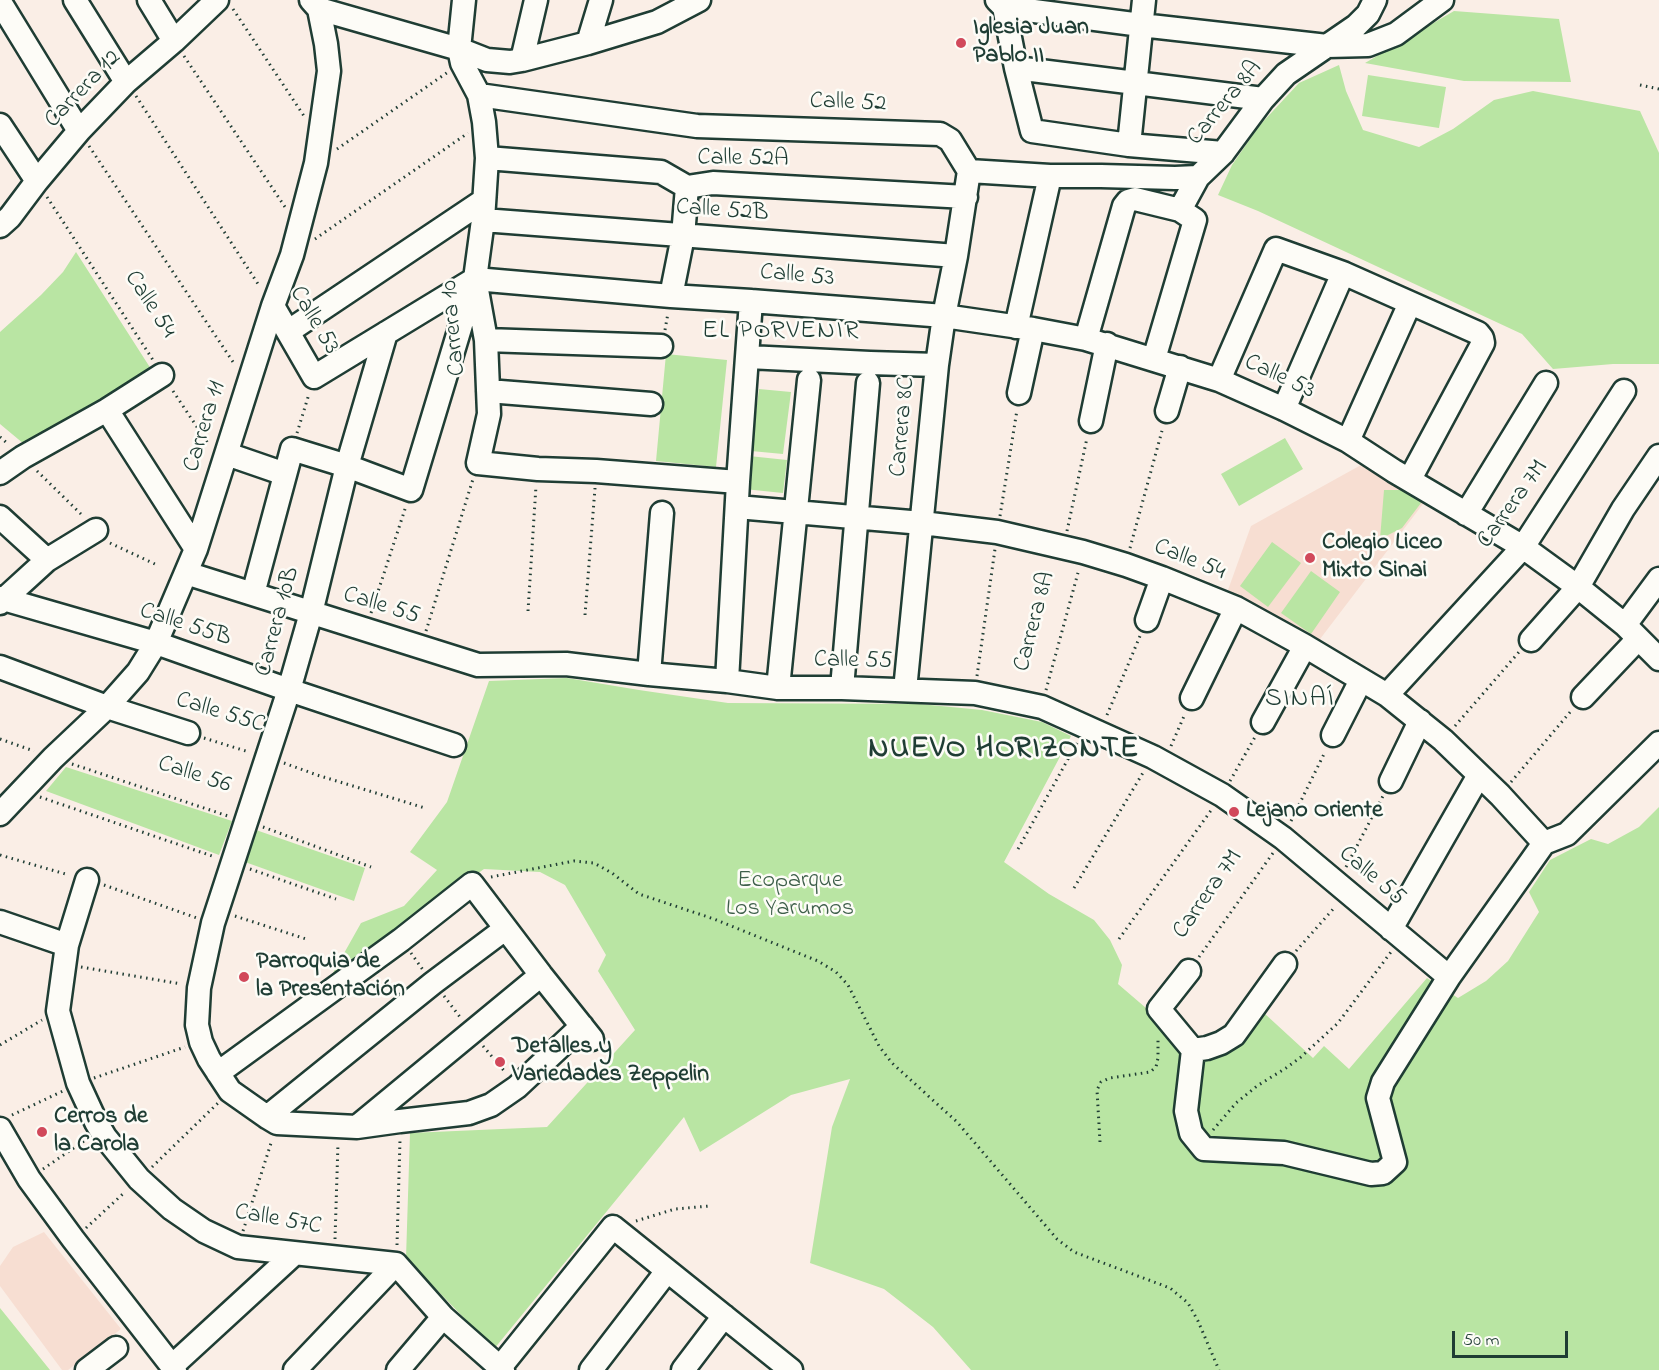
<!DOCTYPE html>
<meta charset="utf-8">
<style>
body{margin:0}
#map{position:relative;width:1659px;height:1370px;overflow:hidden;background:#faeee6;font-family:"Indie Flower",sans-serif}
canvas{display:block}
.scale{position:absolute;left:1452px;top:1331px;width:116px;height:27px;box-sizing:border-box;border:3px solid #1f3d34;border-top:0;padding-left:8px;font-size:18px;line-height:21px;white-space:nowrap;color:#1f3d34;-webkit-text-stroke:4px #fdfcf7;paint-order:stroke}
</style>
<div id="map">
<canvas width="1659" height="1370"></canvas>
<div class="scale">50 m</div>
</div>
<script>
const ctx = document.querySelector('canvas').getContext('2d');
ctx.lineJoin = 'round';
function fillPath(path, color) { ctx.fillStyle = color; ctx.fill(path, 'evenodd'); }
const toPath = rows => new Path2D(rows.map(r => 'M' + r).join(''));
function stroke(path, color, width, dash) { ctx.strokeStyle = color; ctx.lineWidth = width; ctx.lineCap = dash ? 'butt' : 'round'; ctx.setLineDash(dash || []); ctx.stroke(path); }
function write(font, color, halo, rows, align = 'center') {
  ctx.font = font + ' "Indie Flower",sans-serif'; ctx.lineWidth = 5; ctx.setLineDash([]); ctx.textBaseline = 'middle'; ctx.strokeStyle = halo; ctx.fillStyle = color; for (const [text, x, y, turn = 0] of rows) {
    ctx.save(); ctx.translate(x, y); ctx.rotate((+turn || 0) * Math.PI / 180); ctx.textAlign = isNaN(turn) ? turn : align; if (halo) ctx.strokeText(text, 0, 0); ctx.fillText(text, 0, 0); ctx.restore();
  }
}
fillPath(toPath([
 [1370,460,1429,496,1317,643,1228,590,1251,526],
 [44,1232,121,1329,68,1370,62,1370,0,1286,0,1266,13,1247]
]), '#f7ded2');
fillPath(toPath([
 [1454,11,1559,19,1571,82,1464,81,1365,63],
 [1339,65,1346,91,1363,130,1419,147,1453,129,1494,100,1533,91,1640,111,1659,153,1659,364,1613,364,1553,369,1522,334,1258,211,1218,195,1232,165,1259,126,1299,83],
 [1368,75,1446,87,1439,128,1362,116],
 [76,252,151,369,24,444,0,424,0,332,41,295,63,272],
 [666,354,727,360,716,467,656,461],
 [759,389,791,392,783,454,751,451],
 [1285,438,1303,469,1239,506,1221,474],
 [749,456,787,460,783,493,744,489],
 [1384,490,1416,490,1421,503,1402,528,1380,539],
 [1272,542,1301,563,1268,607,1240,586],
 [1311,571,1340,592,1311,634,1281,613],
 [567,678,639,690,728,703,920,704,982,710,1042,722,1071,736,1004,862,1049,894,1094,920,1110,940,1122,965,1118,984,1153,1014,1185,1048,1264,1013,1313,1058,1324,1046,1349,1069,1427,978,1458,998,1486,981,1508,961,1539,912,1529,892,1550,860,1591,839,1608,844,1639,827,1659,807,1659,1370,971,1370,933,1327,884,1289,810,1263,832,1127,850,1079,791,1095,700,1152,684,1117,494,1349,406,1258,410,1133,547,1127,635,1030,598,971,606,955,565,885,540,872,484,869,329,980,361,923,404,906,437,870,410,852,447,802,489,681],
 [66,767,232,821,219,855,46,791],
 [256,830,365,868,354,901,245,862],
 [0,1308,50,1370,0,1370]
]), '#b9e5a3');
const minor = toPath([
 [75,0,126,82],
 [149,0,174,41],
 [464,0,459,49,462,63,479,95,484,122,487,158,483,220,475,279,486,340,489,414,478,463,538,469,596,471,738,482],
 [997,0,1004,7,1141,25,1327,46,1368,45,1396,34,1442,0],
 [1004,0,1004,7,1016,68,1032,131,1129,145,1223,153],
 [0,2,79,131],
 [319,9,459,49,487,60,510,62,522,60,588,43,657,22,699,0],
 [588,43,601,0],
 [522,60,536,0],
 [1016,68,1263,99],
 [479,95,697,126,940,134,950,140,969,171],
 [0,125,37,181],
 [1129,145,1144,0],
 [487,158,661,172,687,187,713,183,966,197],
 [969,171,1050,176,1101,176,1175,178,1198,177],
 [1180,210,1198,177,1223,153,1263,99,1286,74,1356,26,1368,14,1375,0],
 [483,220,956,256],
 [0,226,10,217,37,181,79,131,126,82,174,41,217,0],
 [671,296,683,236,687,187],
 [273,306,314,377,475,279,671,296,751,301,944,316,1033,329,1086,339,1219,380,1284,409,1348,441,1394,471,1523,547,1578,587,1625,625,1659,659],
 [1016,327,1050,176],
 [289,331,483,201],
 [386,333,347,466,311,613,289,690,213,923,199,988,197,1025,201,1042,209,1059,230,1091,267,1117,277,1123,357,1127,400,1121,469,1113,491,1105,517,1087,582,1026],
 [1086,339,1124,206,1128,201,1135,199,1180,210,1195,220,1154,359],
 [486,340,661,346],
 [748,357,870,363,937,365],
 [1219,380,1276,249,1343,273,1478,333,1482,338,1483,343,1410,479],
 [488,391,651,404],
 [1019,393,1033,329],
 [1284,409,1343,273],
 [107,410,196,549],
 [1167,411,1180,367],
 [1091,421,1107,344],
 [1348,441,1410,303],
 [227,454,285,474],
 [0,473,23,457,107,410,162,375],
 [737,507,922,523,997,532,1083,552,1126,565,1162,578,1236,608,1305,646,1387,695,1443,740,1500,795,1544,843],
 [1466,514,1546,383],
 [0,517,47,560],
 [186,573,478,665,566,664,649,674,727,681,778,688,842,688,975,693,1042,707,1153,757,1222,795,1283,838,1449,977],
 [253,594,292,449,347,466,411,490,473,285],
 [0,598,156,643,289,690,454,745],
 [0,603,47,560,96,530],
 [1147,620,1162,578],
 [1625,625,1659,579],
 [1531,640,1578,587,1623,509,1659,456],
 [0,667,107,707,188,733],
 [649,674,662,513],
 [727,681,738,482,751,301],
 [778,688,809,380],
 [842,688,868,383],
 [905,690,937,365,944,316,956,256,969,171],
 [1387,695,1523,547,1624,391],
 [1583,697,1638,639],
 [1192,698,1236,608],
 [1263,722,1305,646],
 [1333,735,1361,680],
 [1391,781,1420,721],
 [0,814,53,758,107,707,138,672,156,643,196,549,273,306,292,255,316,163,329,71,326,44,319,9,311,0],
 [87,880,67,945,58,1011,78,1083,96,1122,105,1137,139,1179,172,1209,204,1231,238,1247,396,1264],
 [0,922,67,945],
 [1391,929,1479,775],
 [1189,971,1159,1009,1193,1050],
 [1193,1050,1186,1111,1191,1133,1204,1149,1284,1153,1371,1174,1383,1173,1395,1162,1378,1098,1383,1082,1449,977,1544,843,1567,834,1659,743],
 [1193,1050,1207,1048,1221,1043,1234,1035,1285,964],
 [218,1073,401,940,472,884,541,975,592,1039],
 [267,1117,433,983,505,929],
 [358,1126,541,975],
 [0,1129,29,1179,73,1239,175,1370],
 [396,1264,443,1317,503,1370],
 [172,1366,294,1254],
 [87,1370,116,1348],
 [295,1370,396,1264],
 [398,1370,443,1317],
 [498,1370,613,1227,791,1370],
 [591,1370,667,1271],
 [683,1370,724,1316]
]);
stroke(minor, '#1f3d34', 27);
stroke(toPath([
 [233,9,304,116],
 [184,56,285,207],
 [1640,85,1659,89],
 [136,96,260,287],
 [89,146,235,365],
 [337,149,448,72],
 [47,197,153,360],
 [315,239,468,133],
 [665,330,668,313],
 [173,391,209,445],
 [297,433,309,394],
 [0,437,8,444],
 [37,471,84,517],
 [1000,516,1017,410],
 [1067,531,1087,438],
 [110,543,157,565],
 [1130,548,1163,427],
 [528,611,536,486],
 [371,613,406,506],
 [585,615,595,488],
 [426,631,473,479],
 [977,676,995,549],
 [1046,690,1079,569],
 [1107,715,1140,636],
 [1455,726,1519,652],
 [204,738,249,752],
 [0,739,34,751],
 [1171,746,1185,714],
 [284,763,317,775,425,808],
 [72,764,228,816],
 [1230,781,1255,737],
 [1511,782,1571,711],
 [40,797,215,857],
 [1291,821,1325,752],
 [263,827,371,867],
 [1018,849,1077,743],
 [0,855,69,875],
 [1346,867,1383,796],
 [250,869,336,899],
 [491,877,574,861,594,863,612,873,639,894,714,919,818,961,836,972,848,985,879,1046,892,1063,957,1122,1057,1239,1074,1252,1170,1288,1188,1303,1198,1321,1219,1370],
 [104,885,197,918],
 [1074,888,1144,771],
 [235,916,306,939],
 [1119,939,1212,809],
 [1296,951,1335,907],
 [411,953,423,970],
 [1199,957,1273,853],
 [81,967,181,984],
 [444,996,460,1017],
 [0,1045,42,1020],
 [483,1046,506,1073],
 [94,1078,185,1047],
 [12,1115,63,1091],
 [1213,1130,1236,1103,1257,1086,1286,1068,1301,1057,1338,1023,1391,952],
 [1100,1142,1097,1090,1101,1082,1110,1078,1150,1072,1156,1067,1158,1058,1158,1038],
 [152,1167,218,1103],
 [43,1169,87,1139],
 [636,1221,675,1209,710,1206],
 [86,1228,125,1192],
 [243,1231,272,1140],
 [335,1239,338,1143],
 [397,1245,400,1140]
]), '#1f3d34', 3, [1.5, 4.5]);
stroke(minor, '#fdfcf7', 22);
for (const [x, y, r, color] of [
 [961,43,6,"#d1495b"],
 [1310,558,6,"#d1495b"],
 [1234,812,6,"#d1495b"],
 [244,977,6,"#d1495b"],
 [500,1062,6,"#d1495b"],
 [42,1132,6,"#d1495b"]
]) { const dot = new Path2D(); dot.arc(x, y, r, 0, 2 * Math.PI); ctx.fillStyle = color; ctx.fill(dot); stroke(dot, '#fdfcf7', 2); }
write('bold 24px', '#1f3d34', '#fdfcf7', [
 ["Iglesia Juan",973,29],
 ["Pablo II",973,57],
 ["Colegio Liceo",1322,544],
 ["Mixto Sinai",1322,572],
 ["Lejano Oriente",1246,812],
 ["Parroquia de",256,963],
 ["la Presentación",256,991],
 ["Detalles y",512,1048],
 ["Variedades Zeppelin",512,1076],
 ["Cerros de",54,1118],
 ["la Carola",54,1146]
], 'left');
write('24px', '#1f3d34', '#fdfcf7', [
 ["Carrera 12",84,90,-46],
 ["Calle 52",848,104,2],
 ["Carrera 8A",1226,104,-50],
 ["Calle 52A",743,160,1],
 ["Calle 52B",722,212,4],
 ["Calle 53",797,277,5],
 ["Calle 54",149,305,57],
 ["Calle 53",313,321,59],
 ["Carrera 10",455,328,-95],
 ["Calle 53",1279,378,25],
 ["Carrera 11",206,427,-73],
 ["Carrera 8C",904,427,-85],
 ["Carrera 7M",1514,505,-54],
 ["Calle 54",1189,561,22],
 ["Calle 55",381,607,17],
 ["Carrera 10B",279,622,-75],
 ["Carrera 8A",1036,622,-75],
 ["Calle 55B",185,626,18],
 ["Calle 55",853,662,1],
 ["Calle 55C",220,714,17],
 ["Calle 56",194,776,18],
 ["Calle 55",1371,877,40],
 ["Carrera 7M",1209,895,-55],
 ["Calle 57C",278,1221,10]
]);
write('24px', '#3e5f4a', '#fdfcf7', [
 ["Ecoparque",790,882],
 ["Los Yarumos",790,910]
]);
ctx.letterSpacing = '1.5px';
write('26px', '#1f3d34', '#fdfcf7', [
 ["EL PORVENIR",781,333],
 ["SINAÍ",1300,701]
]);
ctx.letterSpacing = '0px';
ctx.letterSpacing = '1.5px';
write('bold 30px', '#1f3d34', '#fdfcf7', [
 ["NUEVO HORIZONTE",1004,751]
]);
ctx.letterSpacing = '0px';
</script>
